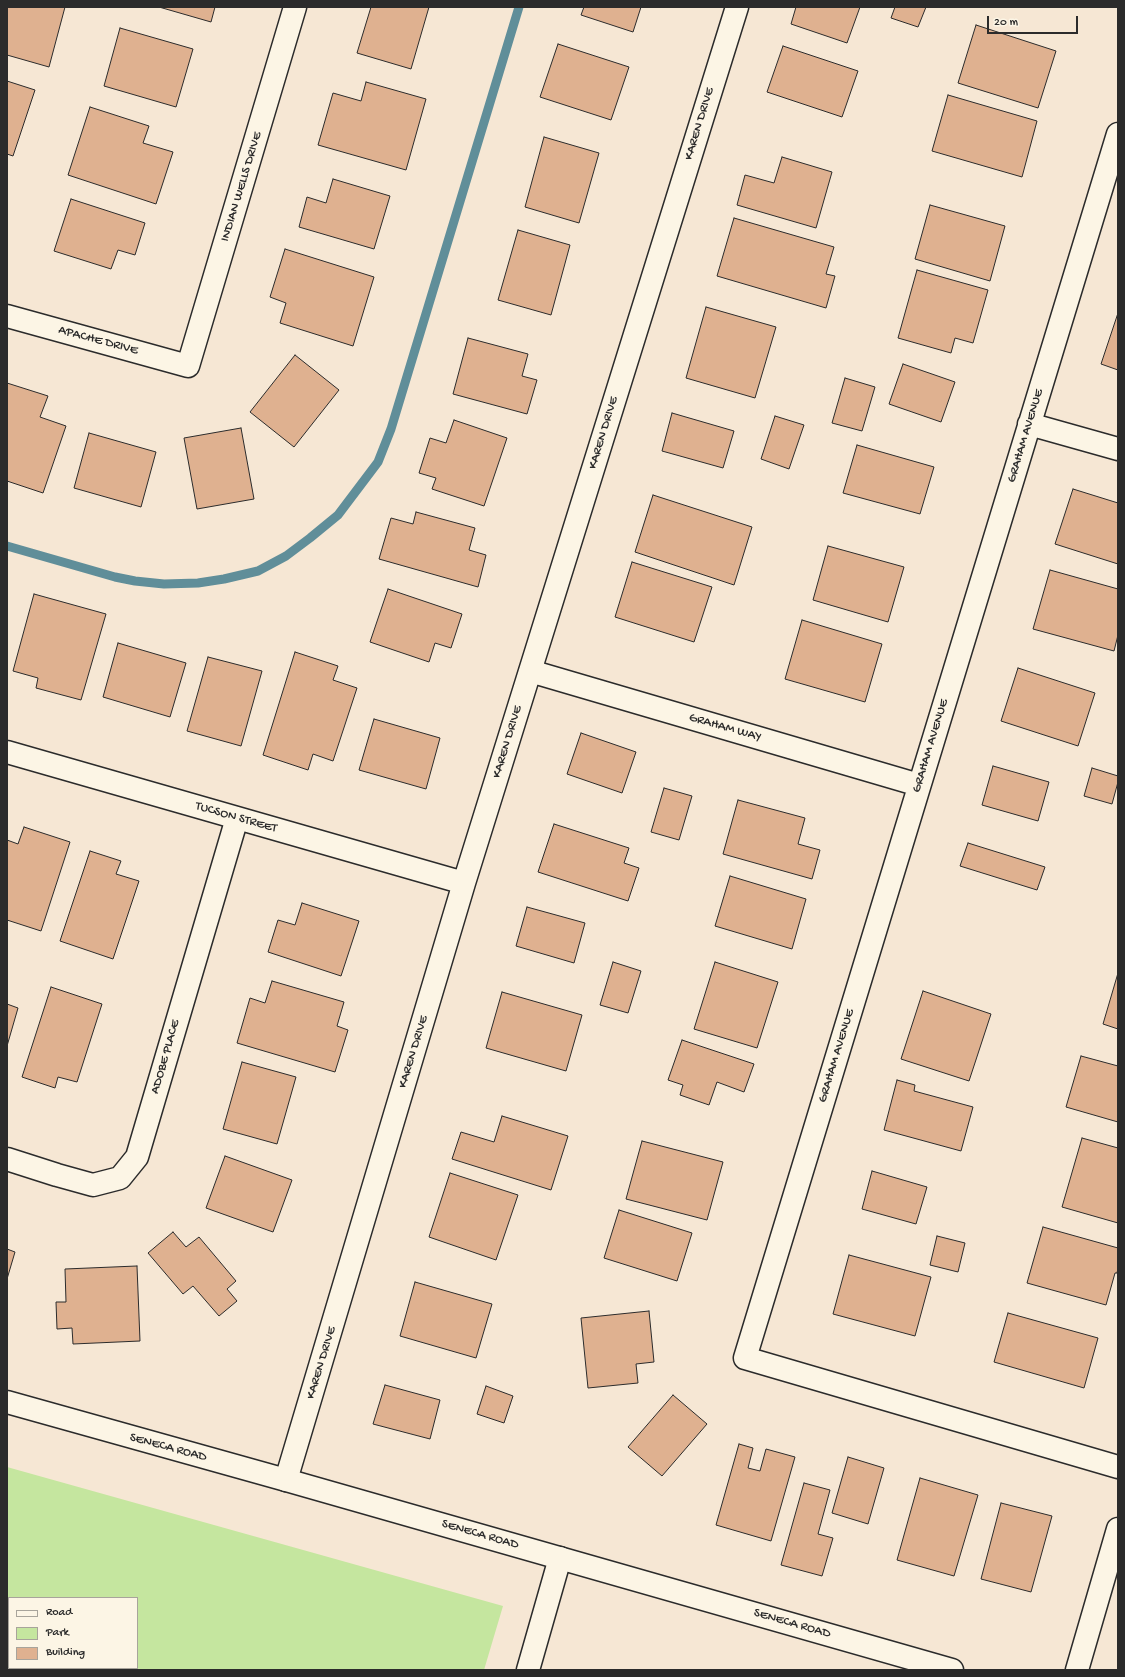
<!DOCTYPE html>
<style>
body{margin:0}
#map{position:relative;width:1125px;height:1677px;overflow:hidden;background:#f6e7d4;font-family:"Gochi Hand",sans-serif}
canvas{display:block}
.frame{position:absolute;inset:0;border:8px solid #2b2b2b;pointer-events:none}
.legend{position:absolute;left:8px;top:1597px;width:130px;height:72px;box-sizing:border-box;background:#fcf5e5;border:1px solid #a8a49b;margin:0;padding:5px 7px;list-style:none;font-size:12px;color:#2b2b2b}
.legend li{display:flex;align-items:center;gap:8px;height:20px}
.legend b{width:20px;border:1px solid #a8a49b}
.scale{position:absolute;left:987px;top:16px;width:91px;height:18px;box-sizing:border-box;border:2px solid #2b2b2b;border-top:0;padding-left:5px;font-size:12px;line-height:14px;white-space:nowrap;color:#2b2b2b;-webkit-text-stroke:3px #fcf5e5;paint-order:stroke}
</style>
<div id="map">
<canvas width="1125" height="1677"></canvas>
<div class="frame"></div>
<ul class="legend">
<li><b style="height:5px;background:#fcf5e5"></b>Road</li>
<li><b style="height:11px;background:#c5e69f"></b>Park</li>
<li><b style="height:11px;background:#dfb190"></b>Building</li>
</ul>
<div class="scale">20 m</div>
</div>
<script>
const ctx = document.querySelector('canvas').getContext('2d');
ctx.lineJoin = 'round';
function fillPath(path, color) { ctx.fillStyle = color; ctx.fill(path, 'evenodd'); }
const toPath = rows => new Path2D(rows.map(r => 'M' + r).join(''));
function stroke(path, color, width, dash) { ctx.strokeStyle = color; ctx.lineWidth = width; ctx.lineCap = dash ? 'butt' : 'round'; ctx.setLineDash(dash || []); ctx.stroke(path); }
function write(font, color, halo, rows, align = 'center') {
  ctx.font = font + ' "Gochi Hand",sans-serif'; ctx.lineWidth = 3; ctx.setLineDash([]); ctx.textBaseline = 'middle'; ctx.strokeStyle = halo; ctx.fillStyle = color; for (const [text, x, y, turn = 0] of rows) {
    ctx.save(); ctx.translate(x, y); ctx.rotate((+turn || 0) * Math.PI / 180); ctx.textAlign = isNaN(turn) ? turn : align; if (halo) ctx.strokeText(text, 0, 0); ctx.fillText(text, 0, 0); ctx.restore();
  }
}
fillPath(toPath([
 [7,1467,503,1606,484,1670,7,1670],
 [9,1598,137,1598,137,1668,9,1668]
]), '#c5e69f');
stroke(toPath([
 [7,546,115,577,135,581,164,584,198,583,224,579,258,571,286,556,310,538,338,515,378,462,391,429,519,7]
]), '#608e99', 9);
const building = toPath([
 [7,7,65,7,49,67,7,55,7,7],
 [159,7,215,7,211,22,159,7],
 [371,7,429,7,411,69,357,53,371,7],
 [584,7,641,7,633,32,581,15,584,7],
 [796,7,860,7,847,43,791,24,796,7],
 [895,7,926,7,918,27,891,18,895,7],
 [976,25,1056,51,1038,108,958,83,976,25],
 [120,28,193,49,176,107,104,86,120,28],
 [558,44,629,67,611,120,540,97,558,44],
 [783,46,858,71,842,117,767,92,783,46],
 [7,81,35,90,13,156,7,154,7,81],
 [366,82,426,99,406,170,318,145,333,93,361,101,366,82],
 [948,95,1037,121,1022,177,932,151,948,95],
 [90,107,149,126,143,143,173,152,156,204,68,175,90,107],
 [544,137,599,153,579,223,525,207,544,137],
 [782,157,832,172,816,228,737,205,745,175,774,183,782,157],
 [333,179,390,196,374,249,299,227,307,197,326,203,333,179],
 [71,199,145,223,135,255,118,250,111,269,54,251,71,199],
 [930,205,1005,226,990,281,915,259,930,205],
 [734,218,834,247,826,274,835,276,826,308,717,276,734,218],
 [518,230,570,245,551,315,498,300,518,230],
 [285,249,374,277,353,346,280,323,286,303,270,297,285,249],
 [917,270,988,290,973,343,955,338,951,353,898,338,917,270],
 [706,307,776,327,755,398,686,378,706,307],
 [1118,313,1118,370,1101,364,1118,313],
 [468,338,528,354,522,376,537,380,527,414,453,394,468,338],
 [295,355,339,390,294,447,250,412,295,355],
 [903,364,955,382,941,422,889,404,903,364],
 [845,378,875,387,862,431,832,423,845,378],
 [7,383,48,396,40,417,66,426,43,493,7,481,7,383],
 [672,413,734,431,723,468,662,451,672,413],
 [775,416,804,425,789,469,761,459,775,416],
 [454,420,507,438,484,506,432,489,436,478,419,473,430,438,446,443,454,420],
 [241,428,254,499,197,509,184,438,241,428],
 [89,433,156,452,141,507,74,488,89,433],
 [857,445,934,467,920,514,843,493,857,445],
 [1073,489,1118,503,1118,564,1055,544,1073,489],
 [653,495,752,527,734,585,635,552,653,495],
 [416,512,475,528,469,550,486,555,478,587,379,559,391,518,413,524,416,512],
 [828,546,904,567,888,622,813,600,828,546],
 [632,562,712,587,694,642,615,617,632,562],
 [1050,570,1118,589,1118,635,1114,651,1033,629,1050,570],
 [388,589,462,614,451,648,435,643,429,662,370,642,388,589],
 [34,594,106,614,81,700,36,688,38,678,13,671,34,594],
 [802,620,882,644,865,702,785,679,802,620],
 [118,643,186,663,170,717,103,697,118,643],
 [295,652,338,666,333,680,357,688,333,761,313,754,308,770,263,755,295,652],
 [208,657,262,671,241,746,187,731,208,657],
 [1018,668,1095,693,1078,746,1001,721,1018,668],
 [374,719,440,738,426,789,359,770,374,719],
 [581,733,636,752,622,793,567,774,581,733],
 [993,766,1049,782,1038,821,982,805,993,766],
 [1092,768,1118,776,1118,782,1112,804,1084,796,1092,768],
 [664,788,692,796,679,840,651,832,664,788],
 [738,800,805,818,798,844,820,850,812,879,723,854,738,800],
 [554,824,629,848,624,863,639,868,628,901,538,872,554,824],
 [24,827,70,842,41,931,7,920,7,840,18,844,24,827],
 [968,843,1045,867,1037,890,960,866,968,843],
 [90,851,121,861,116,874,139,881,113,959,60,941,90,851],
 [730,876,806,899,792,949,715,926,730,876],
 [302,903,359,921,341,976,268,952,278,920,295,925,302,903],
 [527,907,585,923,574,963,516,946,527,907],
 [613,962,641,971,628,1013,600,1005,613,962],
 [715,962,778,982,757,1048,694,1029,715,962],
 [1118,973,1118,1029,1103,1024,1118,973],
 [272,981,344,1002,337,1026,348,1030,335,1072,237,1043,250,998,265,1003,272,981],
 [51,987,102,1004,77,1082,58,1077,55,1088,22,1077,51,987],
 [923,991,991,1014,969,1081,901,1059,923,991],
 [502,992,582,1015,566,1071,486,1048,502,992],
 [7,1004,18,1008,7,1046,7,1004],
 [682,1040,754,1064,744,1092,717,1082,709,1105,680,1095,683,1085,668,1080,682,1040],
 [1081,1056,1118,1066,1118,1122,1066,1107,1081,1056],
 [242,1062,296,1077,277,1144,223,1129,242,1062],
 [897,1080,915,1085,914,1091,973,1107,961,1151,884,1130,897,1080],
 [502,1116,568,1136,551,1190,452,1159,461,1132,494,1142,502,1116],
 [1082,1138,1118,1148,1118,1223,1062,1207,1082,1138],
 [642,1141,723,1162,707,1220,626,1199,642,1141],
 [225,1156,292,1180,273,1232,206,1208,225,1156],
 [872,1171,927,1187,916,1224,862,1209,872,1171],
 [450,1173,518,1195,496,1260,429,1237,450,1173],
 [619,1210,692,1233,677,1281,604,1258,619,1210],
 [1043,1227,1118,1248,1118,1268,1117,1273,1115,1273,1106,1305,1027,1283,1043,1227],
 [173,1232,186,1247,199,1237,236,1281,227,1289,237,1301,219,1316,193,1286,183,1294,148,1253,173,1232],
 [937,1236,965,1243,958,1272,930,1265,937,1236],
 [7,1249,15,1252,7,1279,7,1249],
 [849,1255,931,1277,915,1336,833,1314,849,1255],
 [137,1266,140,1341,73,1344,72,1328,57,1329,56,1302,66,1302,65,1269,137,1266],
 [415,1282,492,1304,476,1358,400,1336,415,1282],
 [649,1311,654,1362,636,1364,638,1383,588,1388,581,1318,649,1311],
 [1008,1313,1098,1338,1084,1388,994,1362,1008,1313],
 [385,1385,440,1400,430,1439,373,1424,385,1385],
 [486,1386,513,1396,504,1423,477,1414,486,1386],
 [673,1395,707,1424,662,1476,628,1447,673,1395],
 [739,1444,753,1448,748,1468,760,1471,766,1449,795,1457,771,1541,716,1525,739,1444],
 [848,1457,884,1468,868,1524,832,1513,848,1457],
 [920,1478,978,1495,954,1576,897,1560,920,1478],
 [804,1483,830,1490,818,1534,833,1538,822,1576,781,1565,804,1483],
 [1001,1503,1052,1516,1031,1592,981,1579,1001,1503]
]);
fillPath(building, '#dfb190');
stroke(building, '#2b2b2b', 1);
const minor = toPath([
 [1118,134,745,1358,1118,1467],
 [7,316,188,366,295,7],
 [1029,424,1118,449],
 [530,671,919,785],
 [7,752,464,883],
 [7,1159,57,1175,93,1185,120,1178,137,1157,237,818],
 [286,1480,464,883,737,7],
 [528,1670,560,1558],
 [1077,1670,1118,1529]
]);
const tertiary = toPath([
 [7,1402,286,1480,952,1670]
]);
stroke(minor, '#2b2b2b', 25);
stroke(tertiary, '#2b2b2b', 25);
stroke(minor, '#fcf5e5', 22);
stroke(tertiary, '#fcf5e5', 22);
write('13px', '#2b2b2b', '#fcf5e5', [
 ["KAREN DRIVE",700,124,-73],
 ["INDIAN WELLS DRIVE",242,187,-73],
 ["APACHE DRIVE",98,341,15],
 ["KAREN DRIVE",604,433,-73],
 ["GRAHAM AVENUE",1026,436,-73],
 ["GRAHAM WAY",725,728,16],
 ["KAREN DRIVE",508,742,-73],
 ["GRAHAM AVENUE",931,746,-73],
 ["TUCSON STREET",236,818,16],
 ["KAREN DRIVE",414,1052,-73],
 ["GRAHAM AVENUE",837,1056,-73],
 ["ADOBE PLACE",166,1057,-74],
 ["KAREN DRIVE",322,1363,-73],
 ["SENECA ROAD",168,1448,15],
 ["SENECA ROAD",480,1535,16],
 ["SENECA ROAD",792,1624,16]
]);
</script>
